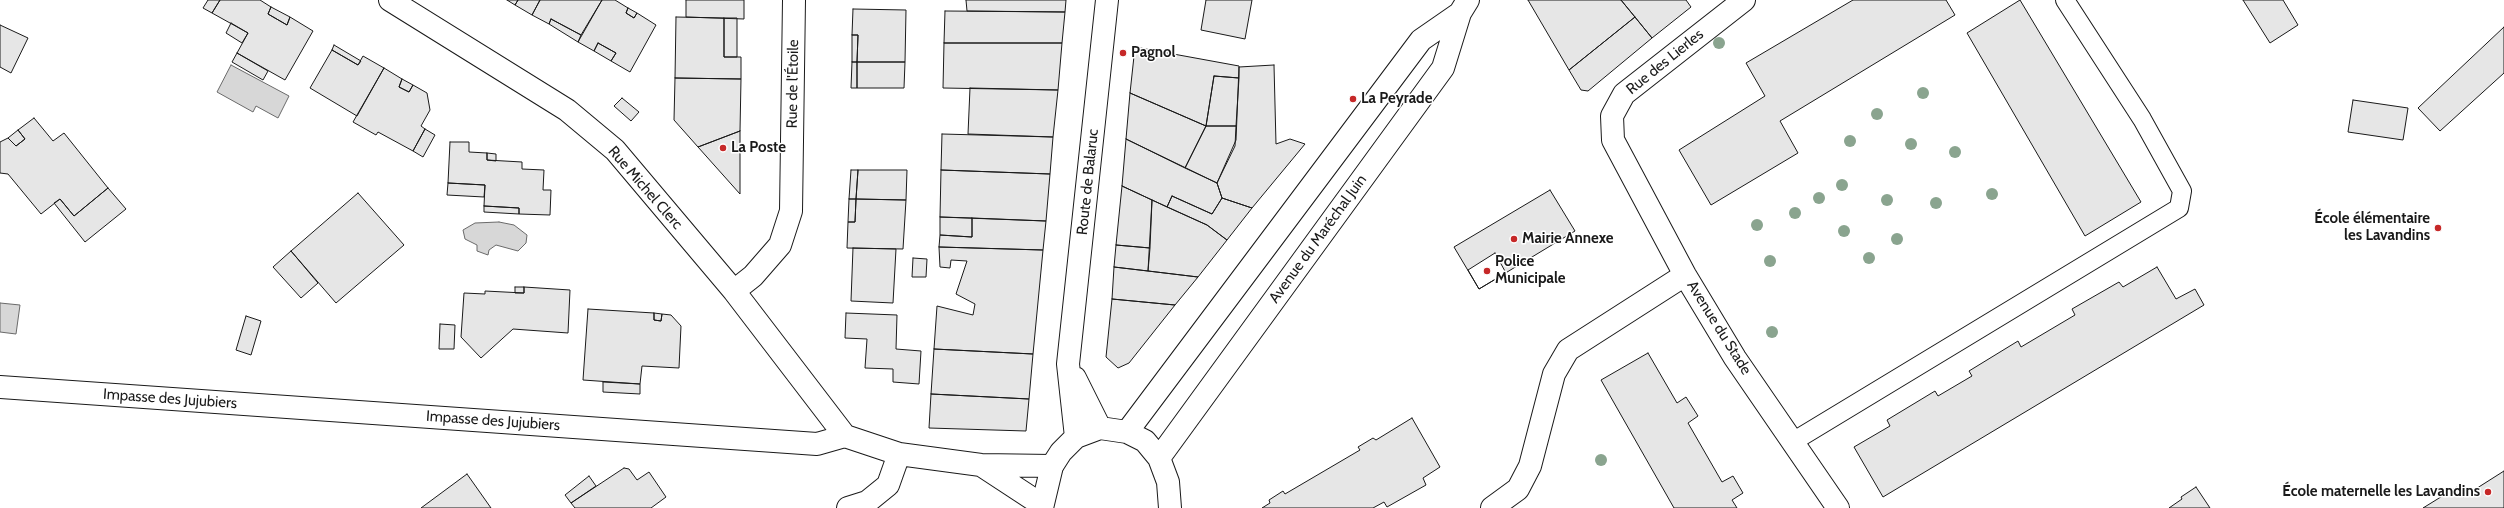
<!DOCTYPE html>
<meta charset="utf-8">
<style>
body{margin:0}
canvas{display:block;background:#fff}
</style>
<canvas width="2504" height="508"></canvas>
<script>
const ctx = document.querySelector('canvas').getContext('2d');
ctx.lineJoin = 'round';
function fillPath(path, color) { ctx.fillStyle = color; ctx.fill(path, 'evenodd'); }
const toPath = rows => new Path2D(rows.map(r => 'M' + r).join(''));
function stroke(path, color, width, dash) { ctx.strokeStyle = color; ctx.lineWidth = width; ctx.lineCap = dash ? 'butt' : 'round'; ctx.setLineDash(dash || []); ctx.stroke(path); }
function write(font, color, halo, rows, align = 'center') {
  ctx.font = font + ' Cabin,sans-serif'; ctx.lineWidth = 3; ctx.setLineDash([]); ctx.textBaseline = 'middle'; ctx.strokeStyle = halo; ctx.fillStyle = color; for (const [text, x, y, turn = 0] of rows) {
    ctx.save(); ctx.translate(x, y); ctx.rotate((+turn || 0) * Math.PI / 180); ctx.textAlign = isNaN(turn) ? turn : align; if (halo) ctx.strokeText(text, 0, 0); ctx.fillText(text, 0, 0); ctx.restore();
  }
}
const water = toPath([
 [231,65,289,96,278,118,256,106,253,112,217,92,231,65],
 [499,222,514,225,527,235,526,243,518,251,496,245,489,250,488,255,477,251,477,245,465,239,463,230,475,223,499,222],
 [0,303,20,305,16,334,0,332,0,303]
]);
fillPath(water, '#d7d7d7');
stroke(water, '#6a6a6a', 1);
const building = toPath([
 [208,0,220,0,212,13,203,8,208,0],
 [220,0,260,0,271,7,268,14,287,25,290,17,313,31,285,80,237,53,248,33,212,13,220,0],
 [507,0,518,0,515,5,507,0],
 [518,0,540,0,532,15,515,5,518,0],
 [540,0,602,0,581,35,551,19,549,24,532,15,540,0],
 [602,0,615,0,628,8,626,13,634,18,637,13,656,25,630,72,611,61,616,53,598,43,594,51,578,42,602,0],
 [686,0,744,0,744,19,686,17,686,0],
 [966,0,1066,0,1065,12,967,11,966,0],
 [1206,0,1252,0,1245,39,1201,30,1206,0],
 [1528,0,1621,0,1635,17,1569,70,1528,0],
 [1621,0,1686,0,1691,7,1652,38,1621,0],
 [1853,0,1946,0,1955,15,1780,121,1798,153,1711,205,1679,150,1765,96,1746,63,1853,0],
 [2020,0,2141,202,2085,236,1967,33,2020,0],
 [2243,0,2283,0,2298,25,2270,43,2243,0],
 [271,7,290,17,287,25,268,14,271,7],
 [628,8,637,13,634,18,626,13,628,8],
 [853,9,906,10,905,62,857,62,858,35,852,35,853,9],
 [945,11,1065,12,1062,43,944,43,945,11],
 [676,17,724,18,724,57,741,57,741,79,675,78,676,17],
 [1635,17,1652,38,1588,91,1581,90,1569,70,1635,17],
 [724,18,737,18,737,57,724,57,724,18],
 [551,19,581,35,578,42,549,24,551,19],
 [231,23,248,33,242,43,226,33,231,23],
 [0,25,28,38,11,73,0,67,0,25],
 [2504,27,2504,73,2440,131,2418,108,2504,27],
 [852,35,858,35,857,62,852,62,852,35],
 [598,43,616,53,611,61,594,51,598,43],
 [944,43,1062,43,1058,90,943,88,944,43],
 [334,45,361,61,358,65,332,50,334,45],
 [1135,47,1239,66,1239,78,1214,76,1206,126,1130,93,1135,47],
 [332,50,358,65,363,56,384,68,357,116,310,88,332,50],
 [237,53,268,71,263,80,232,62,237,53],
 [852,62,857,62,857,88,851,88,852,62],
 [857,62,905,62,904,88,857,88,857,62],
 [1274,65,1276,144,1290,139,1305,144,1252,208,1222,198,1217,183,1236,140,1239,67,1274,65],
 [384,68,402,79,399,87,409,92,413,85,427,93,430,110,421,126,425,129,413,151,378,132,376,135,353,122,384,68],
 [1214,76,1239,78,1236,126,1206,126,1214,76],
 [675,78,741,79,740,131,698,147,674,120,675,78],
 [402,79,413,85,409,92,399,87,402,79],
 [970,88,1058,90,1053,137,968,134,970,88],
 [1130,93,1206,126,1185,168,1126,139,1130,93],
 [622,98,639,112,631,121,614,106,622,98],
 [2353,100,2408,108,2403,140,2348,132,2353,100],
 [34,118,53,141,64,133,108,188,74,216,60,199,41,214,8,174,0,173,0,142,8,138,16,146,25,139,18,130,34,118],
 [1206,126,1236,126,1235,146,1217,183,1185,168,1206,126],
 [425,129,435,135,423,157,413,151,425,129],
 [18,130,25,139,16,146,8,138,18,130],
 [740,131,740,194,698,147,740,131],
 [942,134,1053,137,1050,174,941,170,942,134],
 [1126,139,1217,183,1222,198,1212,214,1172,196,1167,207,1122,186,1126,139],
 [450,142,469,142,469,152,487,153,487,160,522,162,522,169,544,170,543,190,551,190,550,215,519,214,519,208,484,206,485,185,448,183,450,142],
 [487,153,496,154,496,161,487,160,487,153],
 [851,170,858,170,856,199,849,199,851,170],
 [858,170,907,170,906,200,856,199,858,170],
 [941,170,1050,174,1046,221,940,217,941,170],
 [448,183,485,185,484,197,447,195,448,183],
 [1122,186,1152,200,1150,248,1116,245,1122,186],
 [108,188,126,209,85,242,54,203,60,199,74,216,108,188],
 [1550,190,1575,231,1479,289,1454,247,1550,190],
 [358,193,404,245,336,303,291,251,358,193],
 [1172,196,1212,214,1222,198,1252,208,1227,240,1207,225,1167,207,1172,196],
 [849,199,856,199,855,222,848,222,849,199],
 [856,199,906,200,903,249,847,248,848,222,855,222,856,199],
 [1152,200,1207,225,1227,240,1198,277,1148,271,1152,200],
 [484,206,519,208,519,214,484,212,484,206],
 [940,217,972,218,972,237,940,235,940,217],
 [972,218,1046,221,1043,250,939,247,940,235,972,237,972,218],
 [1116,245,1150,248,1148,271,1114,267,1116,245],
 [939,247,1043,250,1033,354,934,349,937,306,973,315,975,304,956,294,967,261,951,260,950,268,940,267,939,247],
 [853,248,896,249,893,303,851,301,853,248],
 [291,251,318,283,301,298,273,267,291,251],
 [1495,253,1506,273,1479,289,1468,270,1495,253],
 [913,258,927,259,926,277,912,277,913,258],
 [1114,267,1148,271,1198,277,1175,305,1112,299,1114,267],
 [2157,267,2176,299,2195,289,2204,305,1883,497,1854,447,1890,426,1887,420,1935,391,1938,396,1972,376,1969,371,2018,341,2021,347,2075,315,2072,309,2119,282,2123,287,2157,267],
 [515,287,524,287,524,293,515,293,515,287],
 [524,287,570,290,568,333,513,329,481,358,461,337,464,293,485,294,485,291,524,293,524,287],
 [1112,299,1175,305,1129,363,1118,368,1106,357,1112,299],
 [588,309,654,313,654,320,661,321,662,314,671,315,681,326,679,368,642,366,640,384,583,380,588,309],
 [654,313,662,314,661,321,654,320,654,313],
 [846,313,897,315,896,349,921,351,919,384,893,382,893,369,865,368,867,339,845,338,846,313],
 [246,316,261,321,251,355,236,350,246,316],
 [440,324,455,325,454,349,439,349,440,324],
 [934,349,1033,354,1029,399,931,394,934,349],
 [1648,353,1677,403,1686,397,1698,416,1688,423,1722,482,1733,476,1743,493,1732,500,1737,508,1674,508,1601,380,1648,353],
 [603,382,640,384,640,394,603,392,603,382],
 [931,394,1029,399,1026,431,929,428,931,394],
 [1412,418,1440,467,1423,478,1426,485,1387,507,1384,502,1373,508,1262,508,1270,503,1269,500,1283,491,1285,494,1360,450,1358,447,1373,438,1376,440,1412,418],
 [624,468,629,469,637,480,649,472,666,497,651,508,575,508,571,503,624,468],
 [2504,471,2504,508,2423,508,2457,487,2463,497,2504,471],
 [467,474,491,508,421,508,467,474],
 [589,476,596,486,571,503,565,495,589,476],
 [2196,487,2210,508,2169,508,2182,499,2181,497,2196,487]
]);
fillPath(building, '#e6e6e6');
stroke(building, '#1a1a1a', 1);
const lane = toPath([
 [1794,441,2179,208,2182,191,2142,119,2065,0]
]);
const street = toPath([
 [390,0,567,110,615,150,734,291,845,436],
 [1744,0,1624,94,1612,116,1613,140,1685,275,1735,358,1838,508],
 [734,291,753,276,780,245,791,211,794,0],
 [0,387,817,444,845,436,899,454,981,465,1052,466],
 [981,465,1042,505],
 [848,508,867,502,888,485,899,454],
 [1492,508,1518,489,1530,466,1554,374,1568,350,1685,275]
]);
const secondary = toPath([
 [1075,378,1100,428],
 [1127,432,1421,40,1460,13],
 [1076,437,1068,364,1107,0],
 [1159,458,1443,68,1460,13,1468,0],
 [1042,508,1052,466,1061,452,1076,437,1100,428,1127,432,1145,441,1159,458,1168,482,1170,508]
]);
stroke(lane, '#1a1a1a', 20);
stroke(street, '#1a1a1a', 24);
stroke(secondary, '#1a1a1a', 24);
stroke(lane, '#fff', 18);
stroke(street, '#fff', 22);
stroke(secondary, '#fff', 22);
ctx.fillStyle = '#8aa48f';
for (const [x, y] of [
 [1719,43],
 [1923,93],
 [1877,114],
 [1850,141],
 [1911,144],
 [1955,152],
 [1842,185],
 [1992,194],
 [1819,198],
 [1887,200],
 [1936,203],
 [1795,213],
 [1757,225],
 [1844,231],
 [1897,239],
 [1869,258],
 [1770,261],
 [1772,332],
 [1601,460]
]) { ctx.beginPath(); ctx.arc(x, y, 6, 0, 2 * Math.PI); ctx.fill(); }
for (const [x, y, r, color] of [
 [1123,53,4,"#c62828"],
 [1353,99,4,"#c62828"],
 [723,148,4,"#c62828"],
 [2438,228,4,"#c62828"],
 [1514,239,4,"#c62828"],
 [1487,271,4,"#c62828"],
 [2488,492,4,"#c62828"]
]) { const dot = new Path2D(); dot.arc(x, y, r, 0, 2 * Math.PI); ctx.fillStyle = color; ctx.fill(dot); stroke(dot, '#fff', 1.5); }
write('bold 15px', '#1a1a1a', '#fff', [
 ["Pagnol",1131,53],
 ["La Peyrade",1361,99],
 ["La Poste",731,148],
 ["École élémentaire",2430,219,"right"],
 ["les Lavandins",2430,236,"right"],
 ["Mairie Annexe",1522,239],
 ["Police",1495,262],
 ["Municipale",1495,279],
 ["École maternelle les Lavandins",2480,492,"right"]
], 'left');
write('15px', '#1a1a1a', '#fff', [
 ["Rue des Lierles",1665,62,-39],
 ["Rue de l'Étoile",793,84,-89],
 ["Route de Balaruc",1088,182,-84],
 ["Rue Michel Clerc",645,188,49],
 ["Avenue du Maréchal Juin",1318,239,-54],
 ["Avenue du Stade",1719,328,58],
 ["Impasse des Jujubiers",170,399,4],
 ["Impasse des Jujubiers",493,421,4]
]);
</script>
